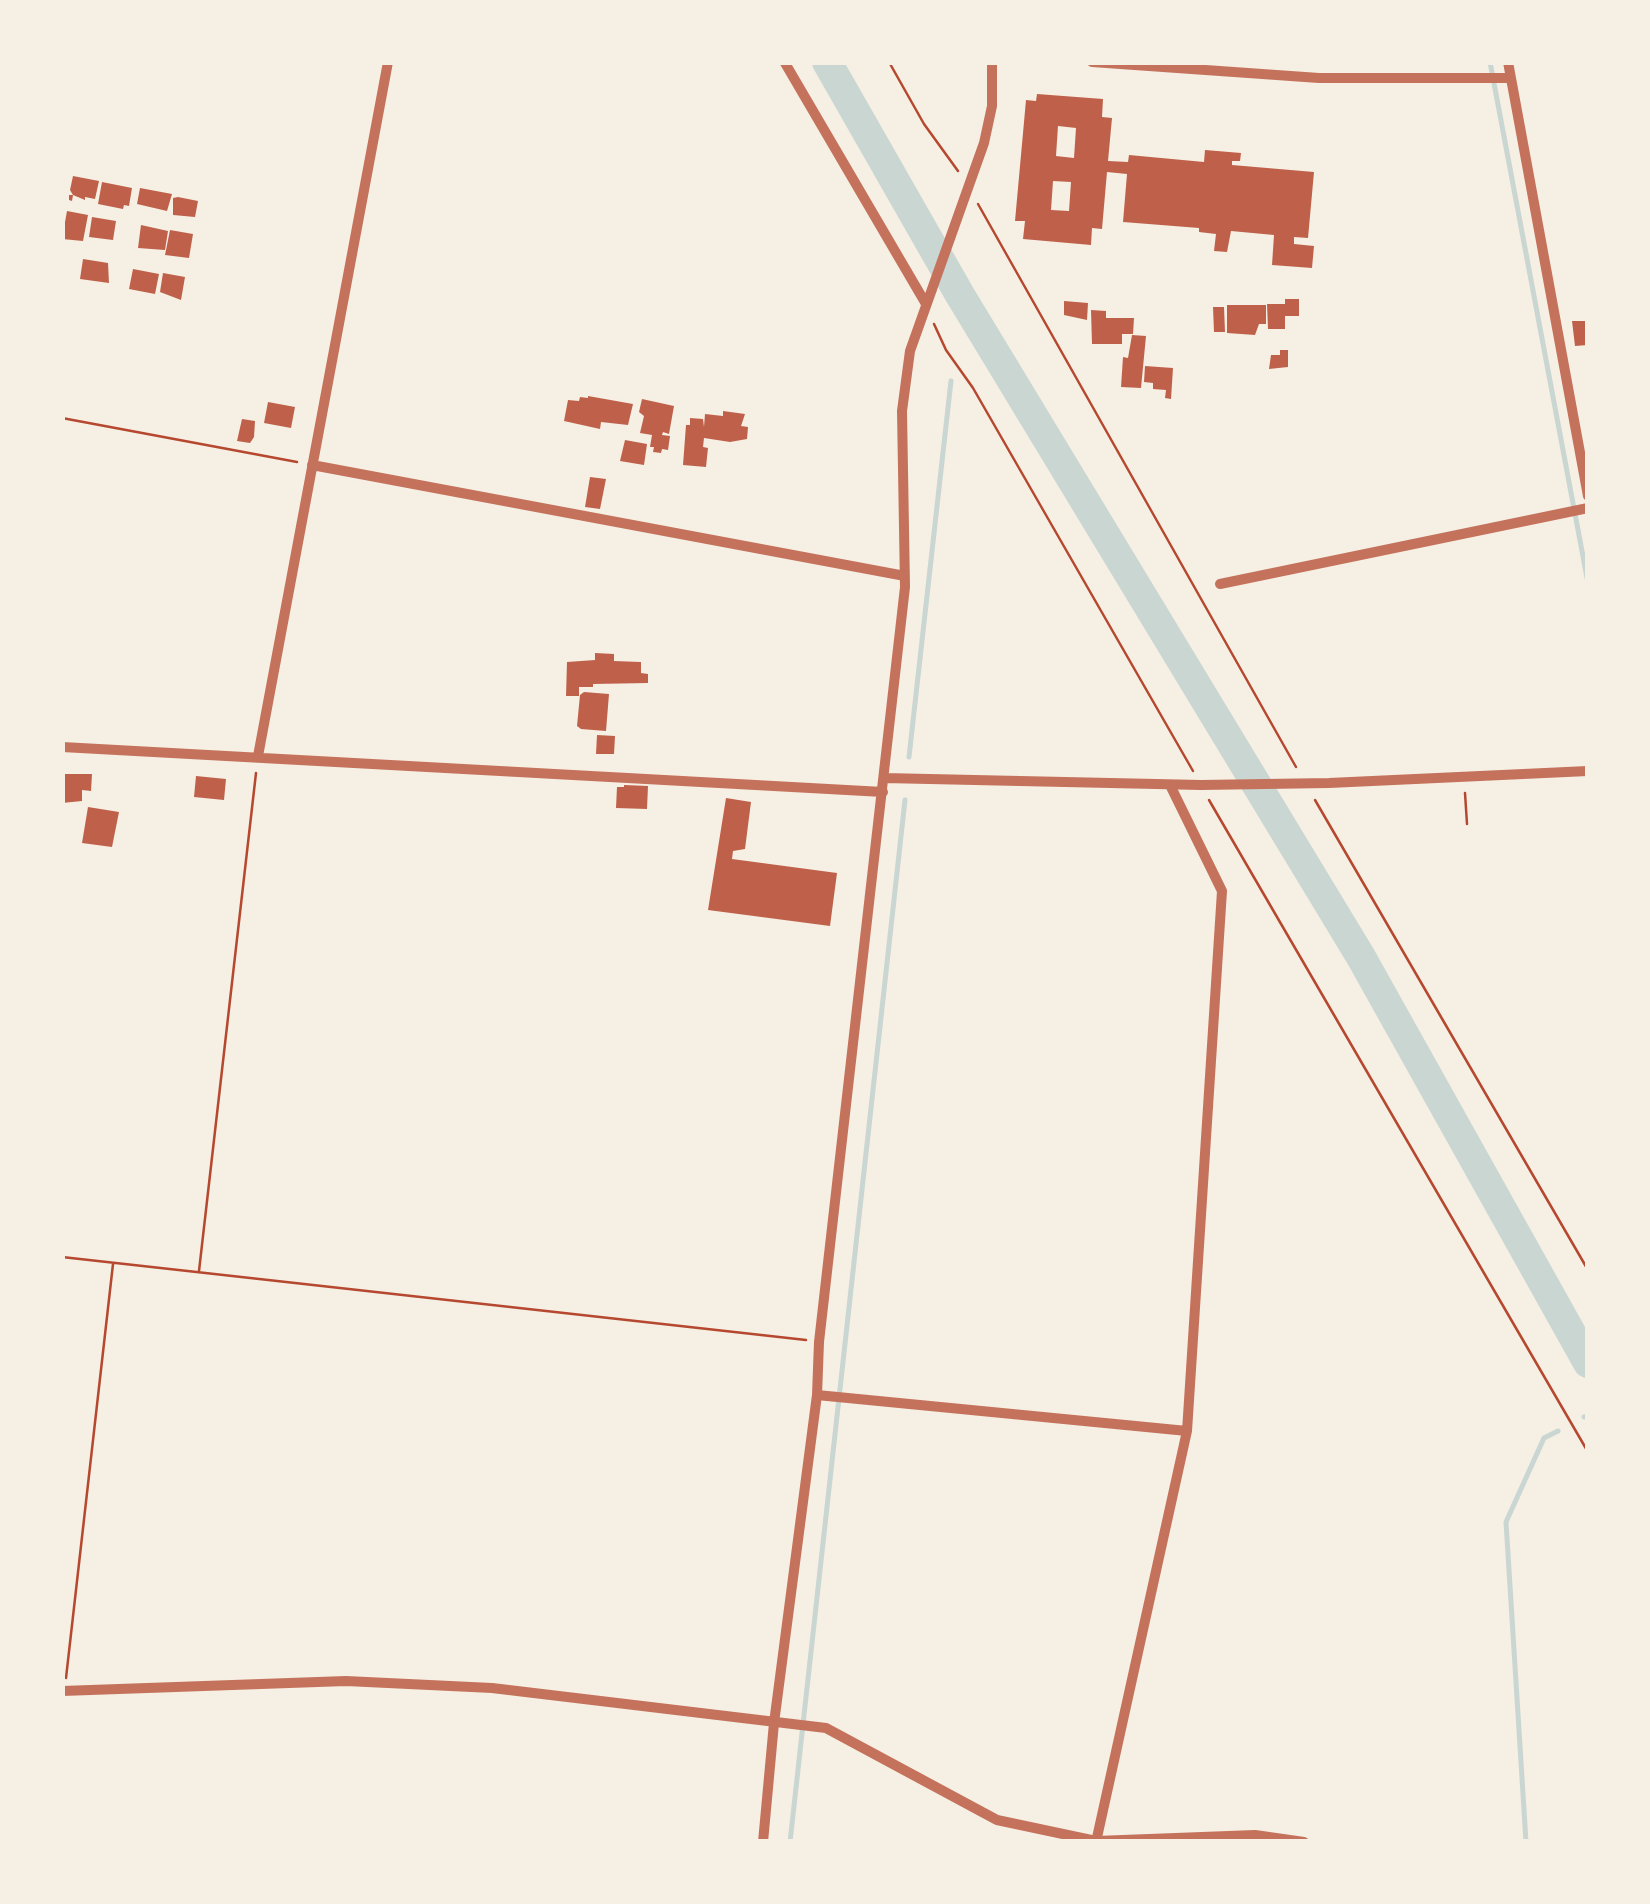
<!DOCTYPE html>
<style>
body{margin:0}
#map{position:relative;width:1650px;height:1904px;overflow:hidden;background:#f6efe4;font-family:"Public Sans",sans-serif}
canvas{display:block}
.frame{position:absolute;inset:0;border:65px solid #f6efe4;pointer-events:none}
</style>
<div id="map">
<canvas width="1650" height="1904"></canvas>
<div class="frame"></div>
</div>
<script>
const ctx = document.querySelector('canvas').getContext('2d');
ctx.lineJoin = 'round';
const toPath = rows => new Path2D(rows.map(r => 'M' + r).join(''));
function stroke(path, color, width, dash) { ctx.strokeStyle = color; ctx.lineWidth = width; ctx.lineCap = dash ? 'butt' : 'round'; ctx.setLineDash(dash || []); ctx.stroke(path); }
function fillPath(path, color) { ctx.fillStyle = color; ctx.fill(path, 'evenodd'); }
stroke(toPath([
 [1490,62,1588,583],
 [909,757,951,381],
 [1584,1417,1588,1416],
 [790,1842,905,800],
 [1526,1842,1506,1522,1544,1438,1558,1431]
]), '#c9d6d2', 5);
stroke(toPath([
 [827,62,960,295,1361,957,1588,1363]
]), '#c9d6d2', 30);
fillPath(toPath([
 [1037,94,1103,99,1102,117,1112,118,1108,161,1128,162,1129,155,1204,162,1205,150,1241,153,1240,161,1232,161,1232,165,1314,172,1308,238,1294,237,1294,244,1314,246,1312,268,1272,265,1274,235,1231,231,1227,252,1214,251,1216,234,1199,232,1199,228,1123,222,1127,174,1107,172,1102,229,1092,228,1091,245,1023,239,1025,221,1015,221,1026,100,1036,101],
 [1058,126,1076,128,1074,158,1056,156],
 [1053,181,1071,182,1069,211,1051,210],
 [73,176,99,181,95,199,85,197,85,200,73,195,72,201,69,200,69,195,73,195,70,190],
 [102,182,132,188,129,206,124,205,123,209,98,204],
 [140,188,172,194,167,211,137,204],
 [178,197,198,201,195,217,173,215,173,198],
 [67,211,88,215,83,241,62,239],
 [92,217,116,221,113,240,89,237],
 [141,225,168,231,165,250,138,248],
 [170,230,193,234,189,258,165,255],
 [83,259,108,263,109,283,80,279],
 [133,269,159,274,155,294,129,289],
 [163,273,185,277,181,300,160,292],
 [1285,299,1299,299,1299,316,1285,316,1285,329,1268,329,1267,304,1285,304],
 [1064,301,1088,303,1087,320,1064,315],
 [1227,305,1266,305,1266,324,1259,324,1255,335,1227,333],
 [1213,307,1224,307,1225,332,1214,332],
 [1091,310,1106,311,1106,318,1134,318,1133,334,1122,334,1122,344,1092,344],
 [1572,321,1588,321,1588,345,1575,346],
 [1132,335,1146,336,1141,388,1121,387,1123,357,1128,358],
 [1280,350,1288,350,1288,367,1269,369,1271,355,1280,355],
 [1145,366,1173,368,1171,399,1165,398,1166,390,1153,389,1153,383,1144,382],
 [588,396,633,404,628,425,601,422,600,429,564,421,568,400,579,401,580,397,588,398],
 [642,399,674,406,669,434,663,432,662,435,670,436,668,450,662,449,661,453,653,452,654,447,650,447,652,435,640,433,644,416,639,412],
 [268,402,295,407,291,428,264,423],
 [723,411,745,414,741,426,748,427,747,439,730,442,704,438,703,447,708,448,706,467,683,465,686,425,690,425,690,418,703,419,704,427,705,414,723,416],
 [242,419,255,421,254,437,250,443,237,441],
 [625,440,647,444,644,465,620,461],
 [590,477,606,479,600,509,585,507],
 [595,653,614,654,614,661,641,662,641,673,648,674,648,683,593,684,593,687,579,687,579,696,566,696,567,662,595,660],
 [584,692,609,694,606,731,581,729,577,726,580,695],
 [597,735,615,736,614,754,596,754],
 [62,774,92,774,91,791,82,790,82,801,62,803],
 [196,776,226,779,224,800,194,797],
 [624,785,648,786,647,809,616,808,617,787,624,787],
 [726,798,751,802,745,849,733,851,732,859,837,873,830,926,708,910],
 [88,807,119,812,112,847,82,843]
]), '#bf614a');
stroke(toPath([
 [889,62,924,124,958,171],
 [978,204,1296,767],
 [934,324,946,350,973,388,1193,771],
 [62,418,297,462],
 [1465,793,1467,824],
 [1209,800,1588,1452],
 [1315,800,1588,1270],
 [62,1257,806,1340],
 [199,1271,256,773],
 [66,1678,113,1264]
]), '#b5482f', 2.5);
stroke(toPath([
 [1092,62,1319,78,1511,78],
 [1508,62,1588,496],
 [785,63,926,304],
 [312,465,905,576],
 [1220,584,1588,508],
 [62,747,883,792],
 [258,756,388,62],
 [884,778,1201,785,1329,783,1588,771],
 [817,1395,1187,1431],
 [62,1691,346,1681,492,1688,826,1728,997,1820,1096,1841,1255,1835,1304,1842],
 [763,1842,774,1723,817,1395,819,1342,905,587,902,411,910,351,984,143,992,106,992,62],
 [1096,1842,1187,1431,1222,891,1170,785]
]), '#c5725c', 10);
</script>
